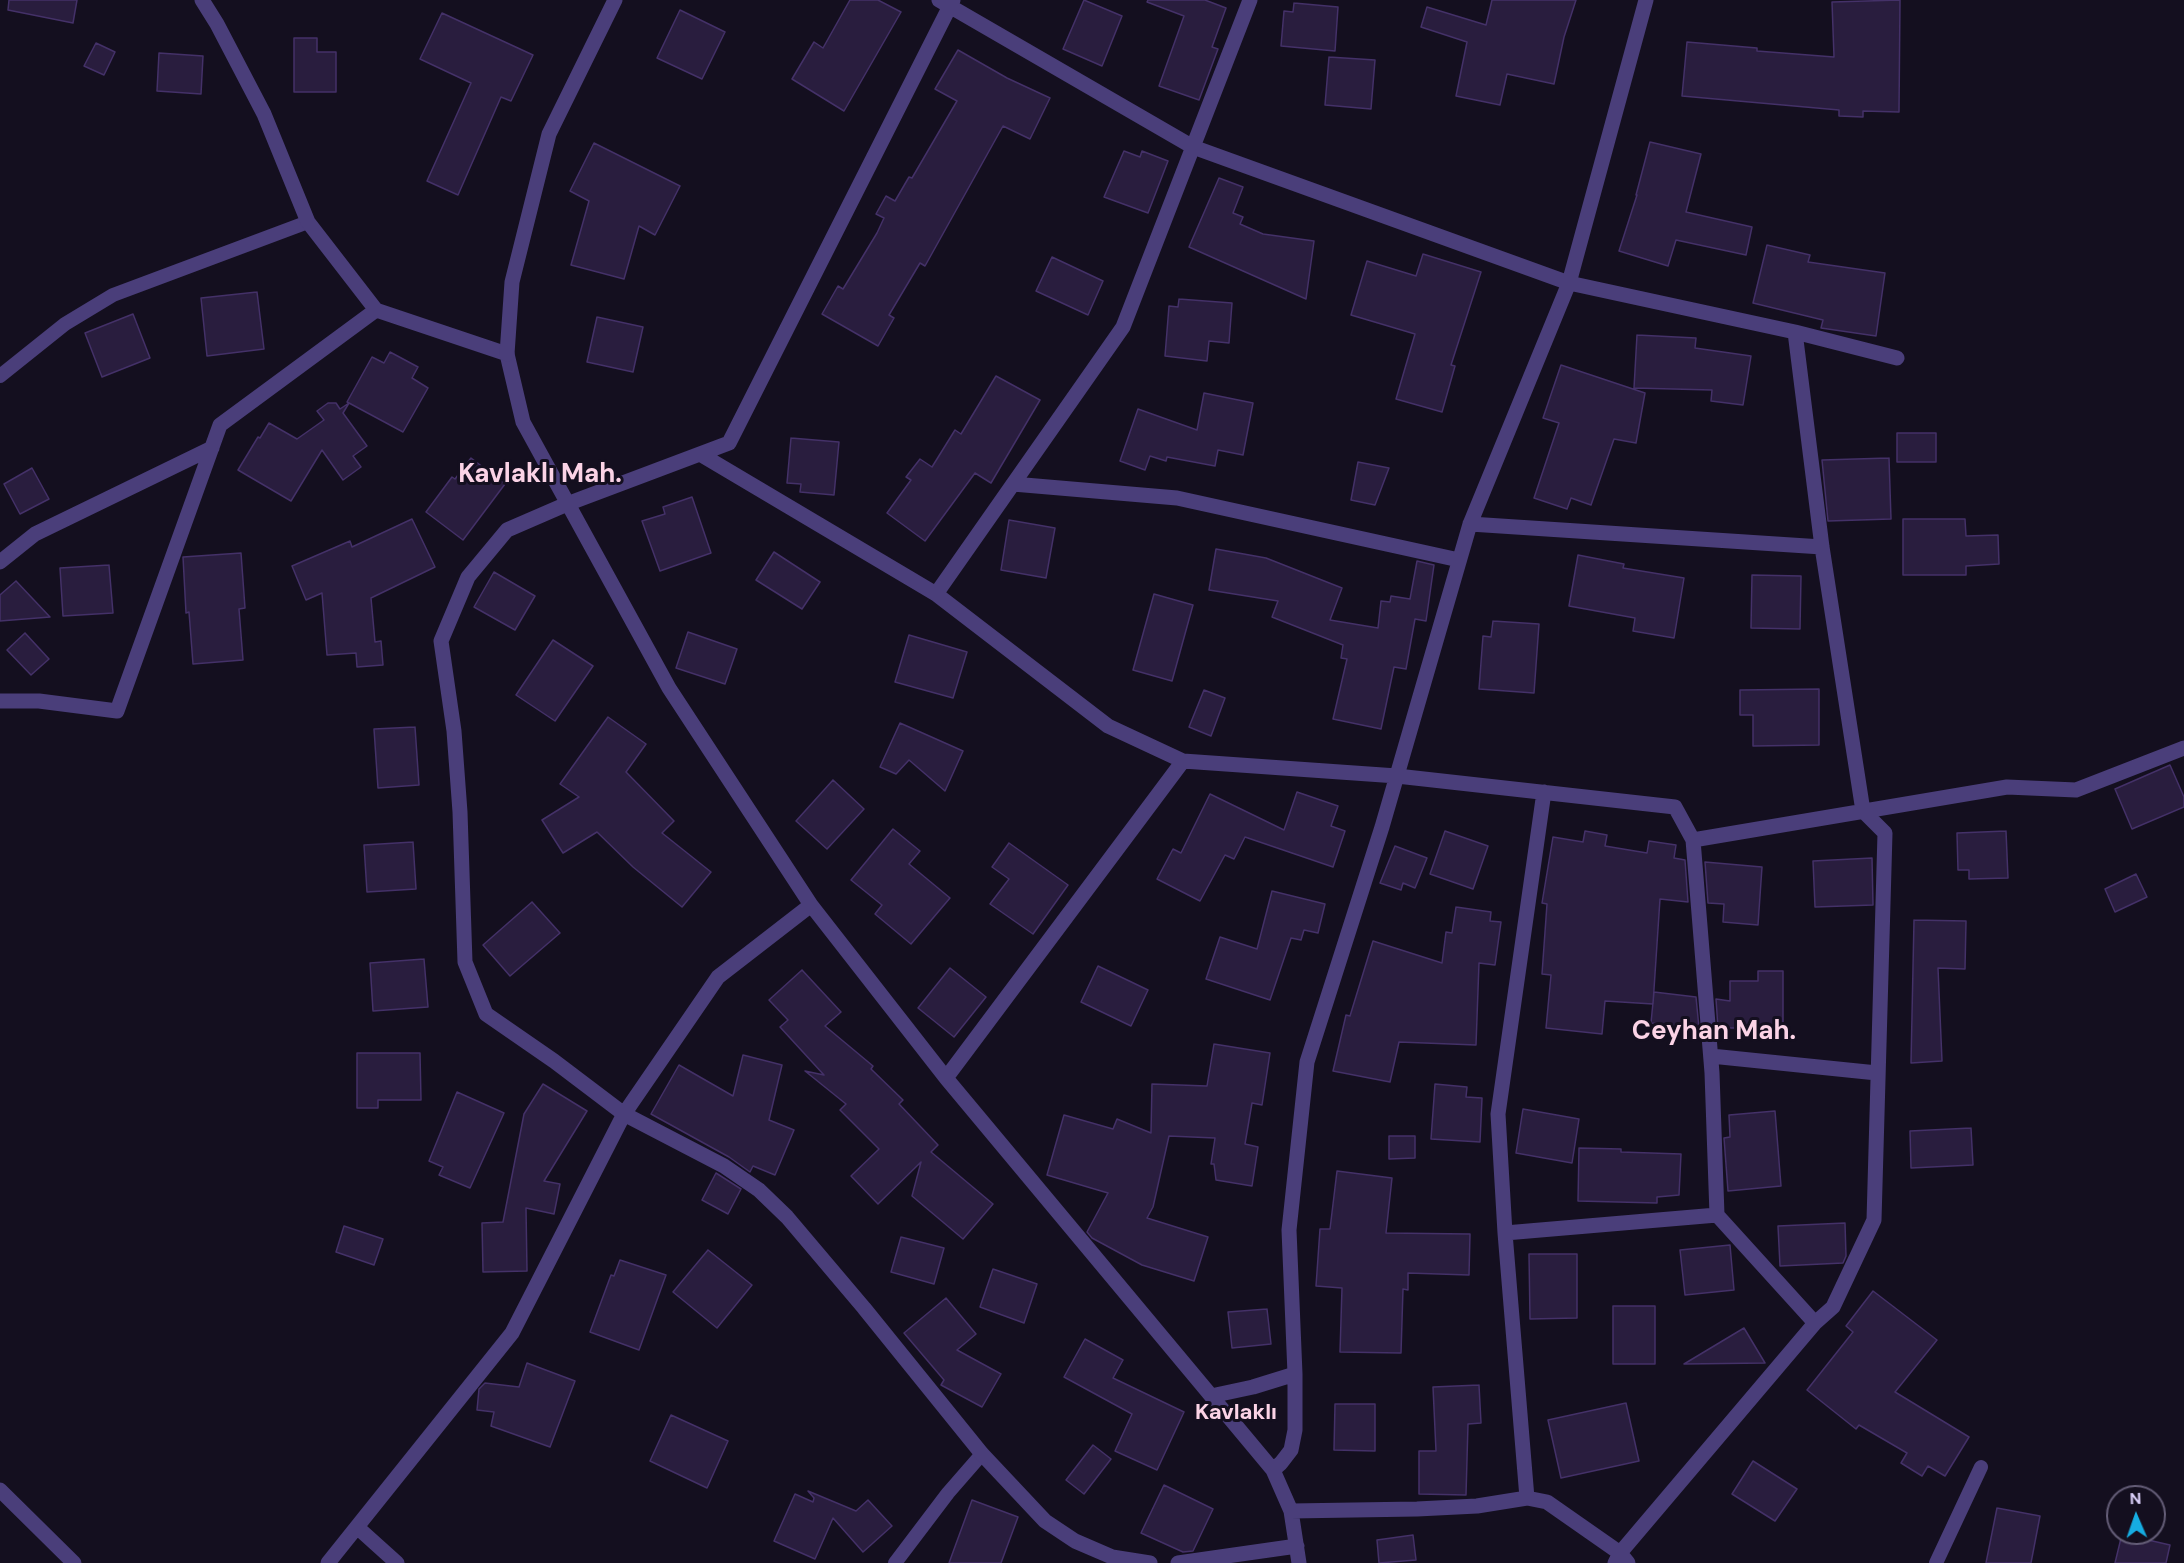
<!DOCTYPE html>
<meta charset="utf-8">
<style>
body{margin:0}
#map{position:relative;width:2184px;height:1563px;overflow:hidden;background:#140f1f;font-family:"DM Sans",sans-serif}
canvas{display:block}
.north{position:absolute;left:2106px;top:1485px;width:60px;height:60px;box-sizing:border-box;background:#140f1f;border:2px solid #645d77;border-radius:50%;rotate:358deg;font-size:16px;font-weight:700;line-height:24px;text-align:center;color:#dcd1fb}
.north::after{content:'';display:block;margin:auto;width:21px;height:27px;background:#16ade2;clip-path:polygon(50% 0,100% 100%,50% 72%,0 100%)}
</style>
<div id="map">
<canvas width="2184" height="1563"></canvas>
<div class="north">N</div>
</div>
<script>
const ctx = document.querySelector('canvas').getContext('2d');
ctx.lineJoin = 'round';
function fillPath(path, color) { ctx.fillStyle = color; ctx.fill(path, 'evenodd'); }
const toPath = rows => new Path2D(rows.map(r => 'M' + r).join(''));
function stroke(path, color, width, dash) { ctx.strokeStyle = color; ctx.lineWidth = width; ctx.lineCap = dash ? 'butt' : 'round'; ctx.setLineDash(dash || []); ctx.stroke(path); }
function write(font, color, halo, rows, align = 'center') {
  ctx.font = font + ' "DM Sans",sans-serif'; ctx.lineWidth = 6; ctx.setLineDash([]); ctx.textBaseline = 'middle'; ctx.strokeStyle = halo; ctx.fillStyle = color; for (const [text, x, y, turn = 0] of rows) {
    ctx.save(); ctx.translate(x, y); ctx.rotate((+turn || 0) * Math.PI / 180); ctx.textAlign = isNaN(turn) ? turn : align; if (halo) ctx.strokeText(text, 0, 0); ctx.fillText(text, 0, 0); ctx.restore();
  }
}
const building = toPath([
 [9,0,77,0,73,23,8,10,9,0],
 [850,0,878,0,901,12,844,111,792,79,814,42,823,48,850,0],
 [1084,0,1122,16,1102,66,1063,49,1084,0],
 [1148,0,1205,0,1226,8,1212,47,1218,49,1199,100,1159,86,1184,16,1147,2,1148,0],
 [1492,0,1576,0,1564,37,1554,84,1507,74,1500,105,1456,96,1467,42,1421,27,1427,7,1486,25,1492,0],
 [1900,0,1899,112,1863,111,1863,117,1839,116,1839,110,1682,96,1687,42,1757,48,1757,51,1834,57,1832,2,1900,0],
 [1294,3,1338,7,1335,51,1281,46,1284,11,1293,12,1294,3],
 [680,10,725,32,702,79,657,58,680,10],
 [442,13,533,55,511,101,501,97,458,195,427,181,471,83,420,59,442,13],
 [294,38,317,38,317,52,336,52,336,92,294,92,294,38],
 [96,43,115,52,104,75,84,66,96,43],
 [958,50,1007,78,1050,98,1030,139,1003,126,925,266,920,263,889,315,894,318,878,346,822,314,838,286,843,289,877,233,884,218,876,214,886,196,895,201,909,177,912,178,957,101,935,89,958,50],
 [159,53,203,56,201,94,157,91,159,53],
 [1329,57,1375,60,1371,109,1325,105,1329,57],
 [1650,142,1701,154,1686,212,1752,227,1746,255,1676,240,1668,266,1619,251,1637,195,1636,195,1650,142],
 [594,143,680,186,655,235,639,226,624,279,571,265,589,201,570,191,594,143],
 [1124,151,1140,157,1142,151,1168,161,1148,213,1104,197,1124,151],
 [1219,178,1243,187,1233,213,1243,217,1240,224,1263,234,1314,241,1306,299,1189,247,1219,178],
 [1767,245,1810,255,1808,262,1885,273,1876,336,1821,328,1823,320,1753,303,1767,245],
 [1423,254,1481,272,1451,365,1455,366,1442,412,1396,399,1415,334,1351,315,1367,261,1416,276,1423,254],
 [1052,257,1103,281,1088,315,1036,291,1052,257],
 [257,292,264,349,207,356,201,298,257,292],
 [1179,299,1232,303,1229,343,1209,341,1207,361,1165,356,1169,306,1178,307,1179,299],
 [133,314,150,358,102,377,85,333,133,314],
 [597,317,643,327,633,372,587,362,597,317],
 [1637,335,1696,338,1695,348,1751,356,1743,405,1711,401,1712,390,1634,388,1637,335],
 [390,352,418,367,412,378,428,388,403,432,349,403,343,413,367,446,353,456,361,467,343,480,322,450,291,501,238,470,258,437,260,438,269,423,297,439,324,420,317,411,328,403,336,403,340,409,349,403,347,402,372,357,384,363,390,352],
 [1561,365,1645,393,1636,443,1614,439,1591,505,1571,498,1567,509,1534,498,1559,423,1543,418,1561,365],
 [996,376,1040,400,991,483,975,473,925,541,887,513,911,480,906,477,920,459,932,467,955,430,961,434,996,376],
 [1204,393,1253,403,1243,455,1218,450,1215,466,1167,457,1166,461,1150,456,1145,470,1120,461,1138,409,1197,430,1204,393],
 [1897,433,1936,433,1936,462,1897,462,1897,433],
 [791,438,839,442,834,495,800,492,801,484,787,483,791,438],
 [471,458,505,484,463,540,426,512,452,477,455,479,471,458],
 [1889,458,1891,519,1828,521,1822,460,1889,458],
 [1358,462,1389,468,1375,505,1351,500,1358,462],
 [32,468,49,499,20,514,4,484,32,468],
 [692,497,711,553,660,571,642,521,665,514,663,507,692,497],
 [412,519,435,567,371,598,375,642,381,641,383,665,357,667,356,653,327,655,322,593,306,600,292,566,350,541,352,547,412,519],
 [1903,519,1965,519,1966,536,1998,535,1999,564,1966,566,1966,575,1903,575,1903,519],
 [1009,520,1055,528,1046,578,1001,570,1009,520],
 [1216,549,1266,558,1342,588,1330,620,1378,628,1381,601,1390,602,1391,596,1410,599,1417,561,1434,565,1426,621,1415,619,1406,669,1394,667,1381,729,1333,719,1347,659,1341,658,1343,645,1272,617,1278,601,1209,590,1216,549],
 [774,552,820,582,802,609,756,580,774,552],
 [241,553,245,608,239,609,243,660,193,664,189,612,186,613,183,557,241,553],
 [1578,555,1624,564,1623,568,1684,578,1674,638,1633,631,1635,618,1569,606,1578,555],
 [109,565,113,613,63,616,60,568,109,565],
 [494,572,535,596,515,630,474,607,494,572],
 [1752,575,1801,576,1800,629,1751,628,1752,575],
 [16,581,50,617,0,621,0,595,16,581],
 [1154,594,1193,605,1172,681,1133,670,1154,594],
 [1493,621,1539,624,1534,693,1479,689,1483,636,1491,637,1493,621],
 [688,632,737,649,725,684,676,668,688,632],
 [25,633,49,659,31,675,7,650,25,633],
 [909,635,967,652,953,698,895,682,909,635],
 [553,640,593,666,555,721,516,695,553,640],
 [1819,689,1819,745,1753,746,1753,715,1740,715,1740,690,1819,689],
 [1204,690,1225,698,1211,736,1189,727,1204,690],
 [608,717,646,744,626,772,674,821,662,833,711,872,682,907,633,867,597,832,563,853,542,820,579,797,560,784,608,717],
 [900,723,963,751,945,791,909,760,896,774,880,767,900,723],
 [415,727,419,785,378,788,374,729,415,727],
 [2170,765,2184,797,2184,807,2132,829,2115,789,2170,765],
 [833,780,864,809,827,849,796,821,833,780],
 [1297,792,1338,806,1331,826,1345,831,1333,867,1245,837,1234,859,1225,855,1200,901,1157,879,1173,849,1181,853,1210,794,1284,830,1297,792],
 [893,829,920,851,909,864,950,898,911,944,875,914,882,905,851,880,893,829],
 [1445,831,1488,846,1473,889,1430,874,1445,831],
 [1585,831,1607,835,1605,846,1647,853,1649,841,1676,845,1674,858,1685,860,1688,902,1660,899,1653,1004,1605,1001,1602,1034,1546,1028,1551,975,1542,974,1547,904,1542,903,1553,837,1583,842,1585,831],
 [2006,831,2008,878,1969,879,1969,870,1958,870,1957,833,2006,831],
 [413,842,416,889,367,892,364,845,413,842],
 [1009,843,1068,885,1033,934,990,904,1009,879,992,867,1009,843],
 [1395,846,1427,858,1415,888,1403,883,1401,890,1380,883,1395,846],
 [1872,858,1873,905,1815,907,1813,861,1872,858],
 [1705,862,1762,867,1758,925,1723,922,1724,904,1708,903,1705,862],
 [2136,874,2147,897,2115,912,2105,889,2136,874],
 [1272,891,1325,904,1318,933,1304,930,1301,940,1291,938,1270,1000,1206,979,1220,937,1257,949,1272,891],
 [532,902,560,933,510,976,483,945,532,902],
 [1456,907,1491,912,1490,921,1501,922,1495,965,1479,963,1476,1045,1399,1042,1390,1082,1333,1071,1346,1015,1350,1016,1373,941,1442,963,1446,932,1452,933,1456,907],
 [1914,920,1966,921,1965,969,1938,968,1942,1061,1911,1063,1914,920],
 [424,959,428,1007,373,1011,370,963,424,959],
 [1098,966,1148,990,1131,1026,1081,1002,1098,966],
 [950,968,986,997,954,1037,918,1008,950,968],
 [802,970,841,1012,825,1026,873,1066,871,1069,903,1100,899,1104,938,1145,931,1152,993,1204,963,1239,912,1196,921,1162,878,1204,851,1176,879,1149,840,1110,846,1104,805,1071,824,1075,780,1027,788,1020,769,1000,802,970],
 [1758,971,1783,971,1783,1028,1718,1028,1716,999,1730,1001,1730,981,1758,981,1758,971],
 [1654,992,1696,997,1699,1028,1651,1023,1654,992],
 [1214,1044,1270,1053,1262,1105,1252,1103,1245,1144,1258,1147,1252,1186,1216,1180,1214,1164,1211,1164,1215,1138,1169,1136,1153,1207,1147,1218,1208,1237,1194,1281,1142,1265,1092,1238,1087,1232,1108,1193,1047,1175,1064,1115,1113,1129,1117,1119,1151,1133,1152,1084,1207,1086,1214,1044],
 [357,1053,420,1053,421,1100,378,1100,378,1108,357,1108,357,1053],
 [743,1055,782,1065,769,1120,794,1130,775,1175,753,1166,750,1172,729,1157,651,1114,679,1065,733,1096,743,1055],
 [543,1084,587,1111,544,1181,560,1184,554,1214,526,1208,527,1271,483,1272,482,1223,503,1222,524,1114,543,1084],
 [1435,1084,1467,1087,1466,1097,1482,1098,1480,1142,1431,1139,1435,1084],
 [457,1092,504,1113,470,1188,439,1175,443,1167,429,1161,457,1092],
 [1523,1109,1579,1119,1572,1163,1516,1153,1523,1109],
 [1775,1111,1781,1186,1728,1191,1724,1138,1730,1137,1729,1115,1775,1111],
 [1971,1128,1973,1165,1911,1168,1910,1131,1971,1128],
 [1389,1136,1415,1136,1415,1158,1389,1159,1389,1136],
 [1579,1148,1621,1149,1621,1152,1681,1154,1679,1195,1657,1197,1657,1203,1578,1201,1579,1148],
 [1337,1171,1392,1178,1386,1233,1470,1234,1469,1275,1408,1273,1408,1290,1403,1289,1401,1353,1340,1352,1342,1288,1316,1286,1320,1229,1330,1229,1337,1171],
 [716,1173,741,1189,728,1214,702,1200,716,1173],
 [1845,1223,1846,1256,1843,1263,1780,1266,1778,1226,1845,1223],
 [344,1226,383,1239,374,1265,336,1252,344,1226],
 [901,1237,944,1248,934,1284,891,1272,901,1237],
 [1730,1245,1734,1290,1685,1295,1680,1250,1730,1245],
 [708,1250,752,1285,717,1328,673,1292,708,1250],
 [1529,1254,1577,1254,1577,1318,1530,1319,1529,1254],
 [620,1260,666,1275,639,1350,590,1332,611,1275,614,1276,620,1260],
 [993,1269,1037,1284,1024,1323,980,1307,993,1269],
 [1873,1291,1937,1340,1895,1392,1969,1437,1945,1476,1928,1466,1922,1476,1901,1463,1907,1453,1859,1425,1856,1429,1807,1390,1853,1332,1846,1326,1873,1291],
 [946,1298,976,1334,957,1350,1001,1374,982,1407,941,1385,944,1380,904,1333,946,1298],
 [1613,1306,1655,1306,1655,1364,1613,1364,1613,1306],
 [1267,1309,1271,1344,1232,1348,1228,1312,1267,1309],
 [1744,1328,1765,1363,1684,1364,1744,1328],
 [1085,1339,1123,1360,1113,1378,1184,1412,1157,1470,1115,1451,1132,1414,1064,1377,1085,1339],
 [527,1363,575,1381,550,1447,491,1426,494,1412,477,1410,479,1389,485,1383,519,1387,527,1363],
 [1479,1385,1481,1423,1468,1424,1466,1495,1419,1494,1419,1451,1436,1451,1433,1387,1479,1385],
 [1626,1403,1639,1461,1561,1478,1548,1420,1626,1403],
 [1335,1404,1375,1404,1375,1451,1334,1450,1335,1404],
 [671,1415,728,1441,707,1488,650,1461,671,1415],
 [1093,1445,1111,1459,1084,1494,1066,1480,1093,1445],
 [1753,1461,1797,1489,1775,1521,1732,1494,1753,1461],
 [1164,1485,1213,1509,1193,1551,1183,1552,1141,1533,1164,1485],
 [808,1491,856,1511,868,1500,892,1526,863,1552,833,1518,815,1559,774,1541,795,1494,813,1502,814,1498,808,1491],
 [972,1500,1018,1517,1001,1563,949,1563,972,1500],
 [1997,1508,2040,1516,2031,1563,1986,1563,1997,1508],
 [2122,1534,2170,1545,2166,1563,2115,1563,2122,1534],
 [1413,1535,1416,1560,1379,1563,1377,1540,1413,1535]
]);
fillPath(building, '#291d3e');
stroke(building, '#443168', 1.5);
stroke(toPath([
 [0,376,65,324,113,295,308,222],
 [895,1563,948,1493,982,1454],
 [1936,1563,1981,1467]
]), '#4a3e7a', 14);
stroke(toPath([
 [202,0,217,24,264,114,308,222,376,310,507,354,523,422,669,688,811,905,946,1078,1273,1470,1291,1511,1299,1563],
 [939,0,1193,147,1569,283,1795,332,1897,358],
 [953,0,729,443,567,504,507,530,468,577,441,641,454,731,460,812,465,962,486,1014,554,1061,624,1114,724,1166,759,1190,787,1217,864,1308,982,1454,1045,1521,1075,1541,1112,1557,1150,1563],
 [700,454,936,594,1108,726,1183,761,1397,776,1675,807,1693,840,1712,1073,1717,1215,1815,1323],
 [1013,484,1177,498,1459,560],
 [1470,524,1822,547],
 [0,562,35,534,212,448],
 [936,594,1123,327,1250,0],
 [0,701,39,701,117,711,220,425,376,310],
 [1693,840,2007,787,2076,790,2184,748],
 [1711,1056,1877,1073],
 [946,1078,1183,761],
 [1505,1233,1498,1114,1544,792],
 [1211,1396,1253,1387,1295,1374],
 [1273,1470,1281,1463,1291,1450,1295,1430,1295,1374,1289,1230,1307,1062,1382,827,1470,524,1569,283,1646,0],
 [0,1490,74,1563],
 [1527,1498,1505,1233,1717,1215],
 [1291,1511,1417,1509,1477,1506,1527,1498,1547,1502,1620,1553,1628,1563],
 [357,1527,397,1563],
 [328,1563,512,1333,624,1114,718,977,811,905],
 [1178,1563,1297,1546],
 [1615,1563,1620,1553,1815,1323,1833,1307,1874,1220,1885,833,1863,811,1822,547,1795,332]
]), '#4a3e7a', 15);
stroke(toPath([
 [507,354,512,282,549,134,615,0]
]), '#4a3e7a', 15);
write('bold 22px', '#fbd3e6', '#140f1f', [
 ["Kavlaklı",1236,1413]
]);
write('bold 26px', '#fbd3e6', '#140f1f', [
 ["Kavlaklı Mah.",540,475],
 ["Ceyhan Mah.",1714,1032]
]);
</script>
